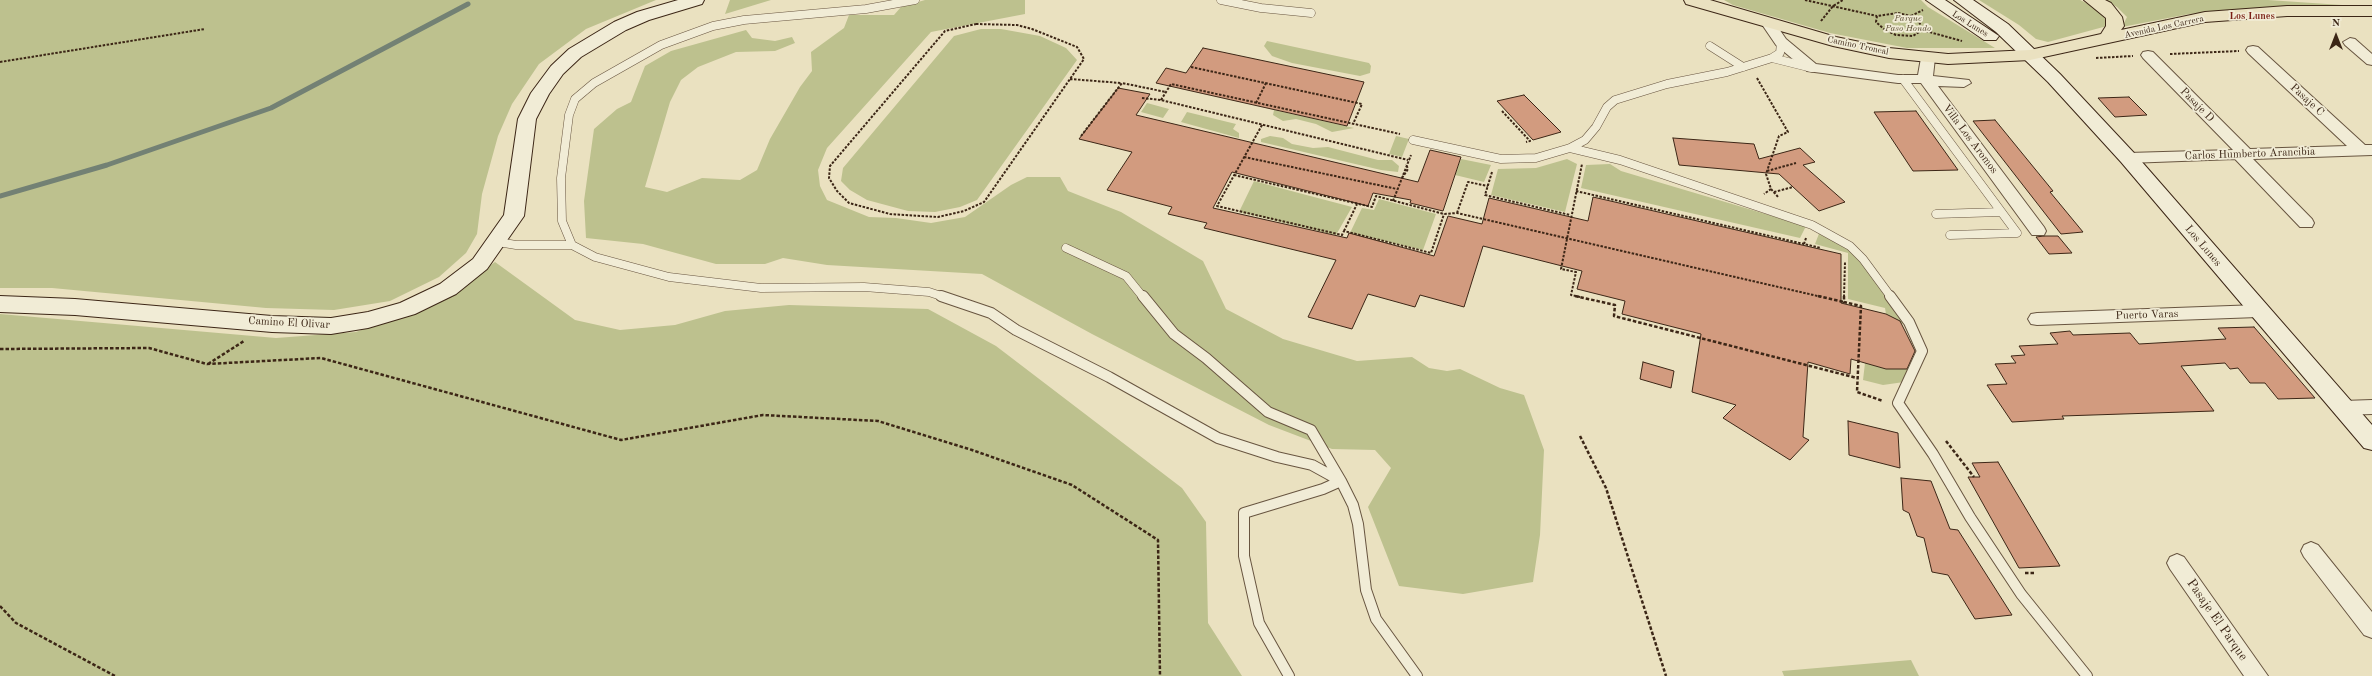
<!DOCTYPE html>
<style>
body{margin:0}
#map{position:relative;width:2372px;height:676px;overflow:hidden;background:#eae1c0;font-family:"Old Standard TT",serif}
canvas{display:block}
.north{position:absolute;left:2316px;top:16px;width:40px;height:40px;-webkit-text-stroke:3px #f1ecd6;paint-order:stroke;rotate:0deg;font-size:11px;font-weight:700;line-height:16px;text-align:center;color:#3c2616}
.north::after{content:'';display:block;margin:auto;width:14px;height:18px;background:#3c2616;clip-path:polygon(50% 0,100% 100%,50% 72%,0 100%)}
</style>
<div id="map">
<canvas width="2372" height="676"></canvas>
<div class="north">N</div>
</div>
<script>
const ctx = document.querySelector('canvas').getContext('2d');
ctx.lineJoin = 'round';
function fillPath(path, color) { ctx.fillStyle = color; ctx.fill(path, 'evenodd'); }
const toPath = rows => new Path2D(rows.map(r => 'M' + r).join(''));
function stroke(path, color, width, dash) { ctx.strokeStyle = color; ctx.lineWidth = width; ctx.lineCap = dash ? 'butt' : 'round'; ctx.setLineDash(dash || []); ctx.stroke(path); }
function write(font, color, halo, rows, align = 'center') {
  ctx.font = font + ' "Old Standard TT",serif'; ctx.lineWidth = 3.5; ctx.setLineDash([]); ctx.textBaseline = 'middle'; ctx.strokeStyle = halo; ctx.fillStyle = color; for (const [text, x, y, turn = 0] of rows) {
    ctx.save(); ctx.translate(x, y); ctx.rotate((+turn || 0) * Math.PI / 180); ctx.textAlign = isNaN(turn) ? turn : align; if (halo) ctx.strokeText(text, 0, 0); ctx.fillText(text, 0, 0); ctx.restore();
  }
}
fillPath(toPath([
 [0,0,656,0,586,29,539,64,512,104,498,136,482,194,477,234,466,253,439,277,390,301,334,310,266,308,52,288,0,288],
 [730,0,771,0,725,14],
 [925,0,1025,0,1025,14,931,32,827,148,818,170,820,186,827,200,869,217,896,218,931,223,965,217,1011,185,1027,177,1060,177,1068,191,1121,212,1203,261,1226,309,1283,339,1357,361,1412,357,1429,368,1447,371,1460,369,1500,388,1524,395,1544,450,1540,535,1533,582,1463,594,1399,586,1368,507,1391,468,1375,450,1332,449,1269,425,1092,334,982,274,827,265,783,258,765,264,716,264,643,244,586,238,584,201,594,129,617,109,631,102,645,66,671,51,746,30,752,38,775,41,792,37,795,43,775,51,736,52,698,67,681,80,670,102,645,187,667,192,702,178,740,180,757,170,770,139,800,87,812,71,811,52,844,28,849,15,894,15,901,7],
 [1724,0,1921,0,1928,7,1995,48,1907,48,1830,33,1733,5],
 [1979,0,2080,0,2097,8,2105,16,2107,26,2048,42,2036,39,2019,25],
 [2105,0,2268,0,2342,5,2261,8,2189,14,2122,27,2127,17,2117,7],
 [981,29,1001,29,1040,36,1066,48,1077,60,977,200,960,207,935,212,908,211,867,200,850,190,841,181,843,168,954,36],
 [1267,41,1369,63,1371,66,1370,73,1360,76,1292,63,1272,56,1264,46],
 [1147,103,1169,109,1163,118,1141,112],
 [1274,110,1354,128,1332,132,1316,124,1296,119,1283,121,1273,115],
 [1187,112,1236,124,1233,129,1239,133,1239,138,1181,122],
 [1270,136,1283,138,1292,144,1313,148,1328,147,1378,160,1392,160,1399,166,1398,172,1381,170,1261,142,1261,139],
 [1396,136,1409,139,1402,157,1389,154],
 [1461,159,1491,165,1484,182,1455,175],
 [1567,159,1577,164,1565,212,1491,195,1498,169,1536,168],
 [1610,164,1621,171,1806,226,1800,238,1581,188,1586,165],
 [1254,181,1295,192,1352,207,1336,235,1239,212],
 [1379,199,1436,214,1423,250,1350,233,1362,208,1374,210],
 [1820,231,1852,249,1871,266,1913,326,1923,349,1923,360,1916,371,1904,382,1883,385,1863,380,1865,363,1886,369,1911,368,1918,360,1921,351,1913,330,1886,314,1885,308,1848,299,1848,253,1815,244],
 [495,262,575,320,620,330,675,325,725,311,789,305,928,309,996,346,1182,488,1206,522,1208,623,1242,676,0,676,0,314,276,338,356,332,442,299],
 [1911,660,1919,676,1784,676,1782,671]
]), '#bdc18e');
stroke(toPath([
 [0,196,107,165,271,108,468,4]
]), '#738174', 5);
const building = toPath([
 [1203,48,1364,82,1347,126,1156,83,1166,68,1186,73,1203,48],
 [1118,88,1150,94,1136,115,1418,182,1430,150,1461,157,1443,211,1410,203,1411,200,1373,193,1368,206,1232,172,1213,208,1347,238,1349,233,1434,256,1448,216,1482,224,1489,198,1588,221,1593,197,1841,254,1841,303,1886,314,1900,321,1915,351,1907,369,1886,369,1851,359,1850,374,1808,362,1803,437,1809,440,1790,460,1723,418,1736,405,1692,392,1701,334,1622,314,1625,301,1577,289,1582,271,1483,246,1464,307,1420,295,1415,307,1368,294,1352,329,1308,317,1336,260,1204,228,1207,223,1168,214,1172,207,1107,190,1132,152,1079,139,1118,88],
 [1524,95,1561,132,1533,140,1497,101,1524,95],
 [2129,97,2147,115,2115,117,2098,98,2129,97],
 [1916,111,1958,170,1913,171,1874,112,1916,111],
 [1995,120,2053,191,2050,192,2083,232,2061,234,1973,121,1995,120],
 [1673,138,1754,144,1759,159,1800,148,1815,162,1803,165,1845,202,1819,211,1779,174,1679,165,1673,138],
 [2044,236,2058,236,2072,253,2049,254,2036,237,2044,236],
 [2254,327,2315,398,2278,399,2265,383,2250,383,2238,368,2230,369,2225,363,2181,366,2214,411,2062,416,2064,419,2012,422,1987,385,2007,384,1995,364,2016,363,2011,356,2025,355,2019,346,2058,344,2050,333,2070,331,2073,335,2130,333,2139,344,2226,339,2218,328,2254,327],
 [1643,362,1674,371,1671,388,1640,379,1643,362],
 [1848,421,1898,433,1900,468,1849,455,1848,421],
 [1998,462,2060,566,2019,568,1968,477,1980,477,1972,463,1998,462],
 [1901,478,1931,481,1950,529,1958,530,2012,615,1975,619,1948,575,1932,572,1924,538,1917,536,1909,513,1903,510,1901,478]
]);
fillPath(building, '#d29b7f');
stroke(building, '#3c2616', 1);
const laneFar1 = toPath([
 [1221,0,1261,8,1311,13],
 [1710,46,1743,67],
 [1772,58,1812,68],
 [1903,79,2017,233,1950,235],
 [1413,140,1501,159,1536,158,1570,148,1585,140,1596,127,1607,107,1615,100,1667,84,1727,72,1772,58,1780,53,1781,42],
 [1570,148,1620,160,1812,225,1850,246,1863,259,1891,297],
 [1936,214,2001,212],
 [498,242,516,245,572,245,595,257,669,277,761,288,864,287,929,292,944,297],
 [572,245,562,221,561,178,569,115,575,99,594,83,661,45,713,26,744,20,866,9,915,0],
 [1066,248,1126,276,1143,297]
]);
const lane = toPath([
 [941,296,991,313,1016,330,1109,377,1218,438,1277,457,1312,465,1341,481,1353,505,1358,524,1366,590,1376,619,1417,676],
 [1143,296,1174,334,1206,358,1268,412,1311,430,1341,481,1323,489,1244,513,1244,556,1259,623,1289,676],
 [1890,296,1909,322,1922,351,1898,403,1933,454,1970,517,2021,594,2087,676]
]);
const street = toPath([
 [1768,19,1773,20,1786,39,1816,64,1898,75,1918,75,1921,58,1928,54,1935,58,1933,76,1969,80,1971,83,1964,87,1938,86,2044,227,2046,231,2044,235,2032,235,1921,83,1898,83,1807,71,1776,45,1761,23,1768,19],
 [2350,38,2355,39,2372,54,2372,65,2367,64,2345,45,2343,42,2350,38],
 [2253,46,2258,47,2365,145,2372,145,2372,155,2253,159,2312,219,2314,223,2312,227,2300,227,2235,159,2128,163,2122,162,2120,158,2122,154,2128,153,2233,150,2143,58,2141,55,2143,52,2148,51,2153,52,2250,149,2347,146,2248,53,2246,50,2248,47,2253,46],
 [2258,305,2264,307,2267,311,2264,315,2258,317,2037,325,2031,324,2028,319,2031,314,2037,313,2258,305],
 [2372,400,2372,414,2343,415,2336,413,2334,408,2336,403,2343,401,2372,400],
 [2311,542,2318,545,2372,612,2372,638,2364,635,2304,557,2301,551,2304,545,2311,542],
 [2177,554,2184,557,2268,676,2244,676,2170,569,2167,563,2170,557,2177,554]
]);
const secondary = toPath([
 [678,0,704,0,702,4,649,20,626,30,581,57,563,74,549,94,536,119,524,216,487,269,456,294,415,314,368,328,331,334,272,332,75,315,0,312,0,296,75,299,272,316,331,318,368,312,400,303,440,284,473,259,504,215,518,119,531,93,551,66,569,49,614,22,637,12,678,0],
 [1926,0,1945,0,1999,36,1996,40,1984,40,1926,0],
 [1954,0,1973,0,2008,24,2060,74,2135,154,2372,425,2372,450,2364,448,2121,162,2048,82,1996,32,1954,0]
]);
const primary = toPath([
 [1684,0,1710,0,1836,37,1889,48,1948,54,2030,50,2101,34,2106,26,2106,18,2084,0,2105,0,2111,3,2122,17,2124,26,2121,30,2205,12,2287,6,2372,6,2372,16,2287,16,2205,22,2030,60,1948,64,1889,58,1833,46,1686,4,1684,0]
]);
stroke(laneFar1, '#685540', 9);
stroke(lane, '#685540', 12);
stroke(street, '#685540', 2);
stroke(secondary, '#3c2616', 2);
stroke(primary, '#3c2616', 2);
stroke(toPath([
 [1805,0,1877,16],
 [1898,13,1911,16,1919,21,1922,30,1913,36,1896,35,1885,30,1876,22,1877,16,1898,13],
 [1911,16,1923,10],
 [1821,21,1833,6,1843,0],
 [976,24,1017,25,1032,29,1077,47,1084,59,984,202,964,211,938,217,890,214,849,203,837,191,829,178,830,166,945,31,976,24],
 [1922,30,1962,41],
 [2170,54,2239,51],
 [2096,58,2133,56],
 [0,62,205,29],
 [1191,67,1362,104,1353,124],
 [1757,78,1788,132,1779,136,1766,174,1771,189,1764,194],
 [1070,79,1121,83],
 [1142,98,1161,100,1408,160],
 [1161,100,1171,84,1400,134],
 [1256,103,1266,83],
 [1502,111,1530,141,1526,142],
 [1262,125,1217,206,1342,235,1344,231,1431,253,1444,214],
 [1081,136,1122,83,1166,92],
 [1244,157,1397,189],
 [1767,171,1796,163],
 [1492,172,1485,195,1570,215],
 [1234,175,1372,207,1376,196,1444,214,1457,213,1822,297],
 [1402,178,1408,169,1406,164],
 [1771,189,1779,198],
 [1576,191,1804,244],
 [1774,192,1793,187],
 [1393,201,1411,155],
 [1457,213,1468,182,1488,186],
 [1344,231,1357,204],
 [1806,238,1804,244,1821,248],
 [1580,297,1571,295,1576,272,1561,269,1582,164],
 [1844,297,1845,262]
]), '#3c2616', 2, [2.5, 1.5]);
stroke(toPath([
 [1575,296,1615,305,1614,316,1857,378],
 [1818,296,1844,302],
 [1844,296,1844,302,1861,306,1857,392,1883,401],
 [0,349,149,348,207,364,321,358,621,440,763,415,878,421,972,450,1072,485,1158,540,1160,676],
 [208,364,244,341],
 [1580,436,1606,488,1666,676],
 [1946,441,1974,477],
 [2025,573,2036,573],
 [0,606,16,623,115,676]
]), '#3c2616', 2.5, [3.5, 2]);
stroke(laneFar1, '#f1ecd6', 8);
stroke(lane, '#f1ecd6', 10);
fillPath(street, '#f1ecd6');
fillPath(secondary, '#f1ecd6');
fillPath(primary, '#eae1c0');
write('italic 9px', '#5c4d34', '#f1ecd6', [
 ["Parque",1908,19],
 ["Paso Hondo",1908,29]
]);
write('9px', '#3c2616', '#f1ecd6', [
 ["Los Lunes",1970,24,32],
 ["Avenida Los Carrera",2164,27,-12],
 ["Camino Troncal",1858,46,12]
]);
write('bold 10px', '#7a1f14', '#f1ecd6', [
 ["Los Lunes",2252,16]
]);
write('11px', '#3c2616', '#f1ecd6', [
 ["Pasaje C",2307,100,43],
 ["Pasaje D",2197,105,45],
 ["Villa Los Aromos",1970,139,53],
 ["Carlos Humberto Arancibia",2250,154,-2],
 ["Los Lunes",2203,246,50],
 ["Puerto Varas",2147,315,-2],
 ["Camino El Olivar",289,323,3]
]);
write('13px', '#3c2616', '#f1ecd6', [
 ["Pasaje El Parque",2217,620,55]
]);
</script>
